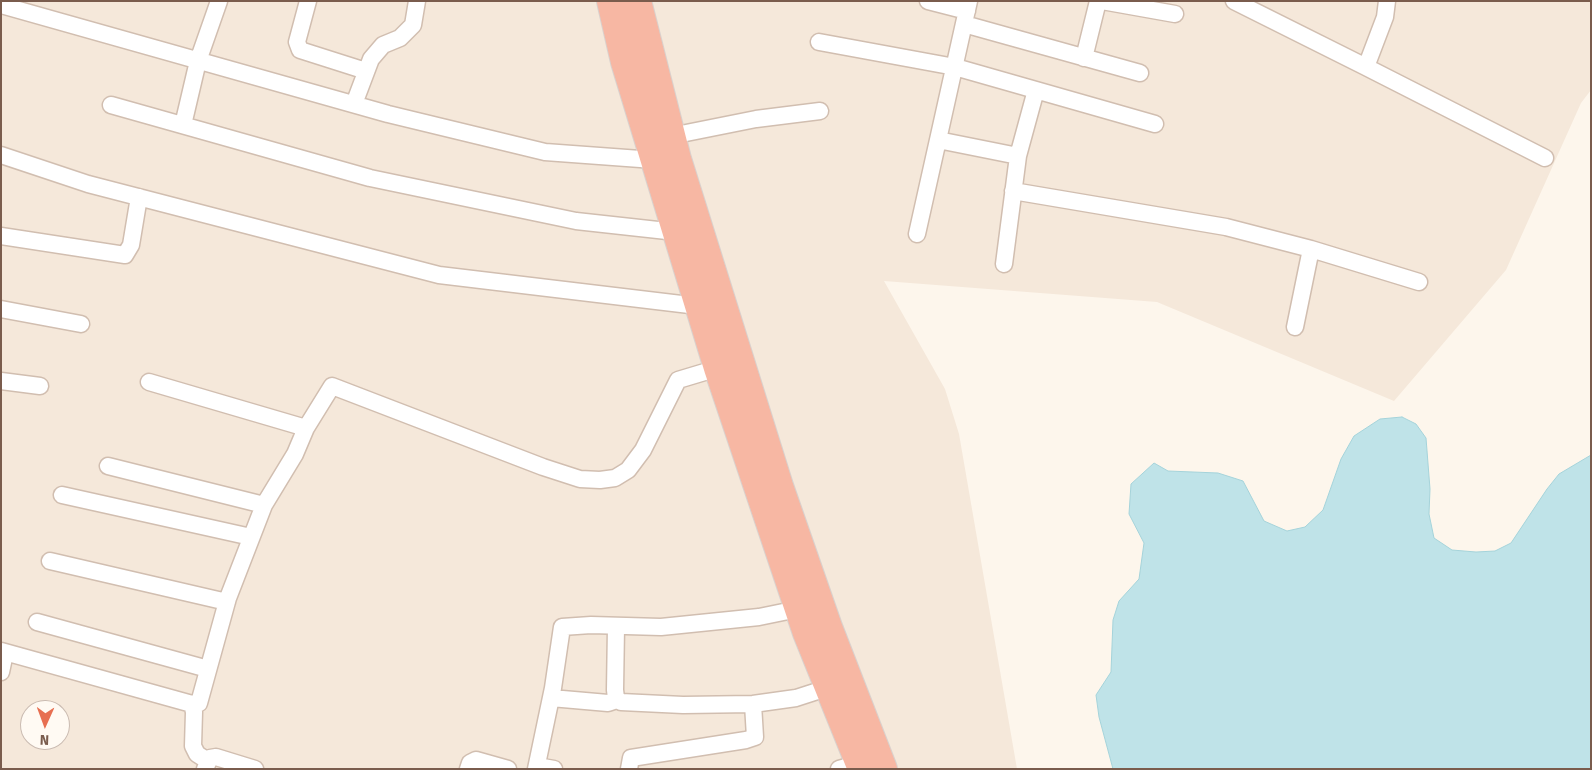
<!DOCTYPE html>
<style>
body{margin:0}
#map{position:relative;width:1592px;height:770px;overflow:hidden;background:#fdf6ec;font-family:"Fira Sans",sans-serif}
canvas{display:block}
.frame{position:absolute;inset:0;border:2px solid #7a5c4d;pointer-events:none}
.north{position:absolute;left:20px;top:700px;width:50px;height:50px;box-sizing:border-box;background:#fffaf3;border:1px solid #cabbb1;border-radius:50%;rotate:182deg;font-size:14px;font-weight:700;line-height:20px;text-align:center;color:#7a5c4d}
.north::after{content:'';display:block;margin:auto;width:18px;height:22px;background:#e76f51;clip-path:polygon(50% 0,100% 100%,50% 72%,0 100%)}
</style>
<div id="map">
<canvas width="1592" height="770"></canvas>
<div class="frame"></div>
<div class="north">N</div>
</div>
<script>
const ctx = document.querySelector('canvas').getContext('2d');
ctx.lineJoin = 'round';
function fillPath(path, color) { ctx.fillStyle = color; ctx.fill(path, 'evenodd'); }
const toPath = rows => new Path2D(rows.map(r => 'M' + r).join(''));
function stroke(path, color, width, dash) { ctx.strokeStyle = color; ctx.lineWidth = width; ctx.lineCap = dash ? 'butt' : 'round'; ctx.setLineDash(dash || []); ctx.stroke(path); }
fillPath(toPath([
 [1,1,1591,1,1591,90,1581,103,1506,270,1394,401,1157,302,884,281,945,389,959,434,1017,769,1,769],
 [30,710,60,710,60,740,30,740]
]), '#f5e8da');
const water = toPath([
 [1402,417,1416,424,1426,438,1430,489,1429,514,1434,538,1452,550,1476,552,1495,551,1511,543,1547,489,1559,474,1591,455,1591,769,1113,769,1099,717,1096,695,1111,672,1113,620,1119,601,1139,579,1144,543,1129,514,1131,484,1154,463,1168,471,1218,473,1243,481,1264,521,1287,531,1305,527,1323,510,1341,459,1354,436,1380,419,1402,417]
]);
fillPath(water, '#bfe3e8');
stroke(water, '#a5d3da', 1);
const street = toPath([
 [308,1,297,42,300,50,366,71],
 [928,1,967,11],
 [1102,1,1175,14],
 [1234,1,1366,67],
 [1387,1,1385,17,1366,67,1545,158],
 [1,5,388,114,545,152,654,160],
 [964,24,1140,73],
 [819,42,955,67,1155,124],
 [1084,58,1098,1],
 [354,104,371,59,383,45,400,38,413,25,417,1],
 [111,105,370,178,576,221,676,232],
 [183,125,198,61,219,1],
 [671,136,756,119,820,111],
 [938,140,1018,156],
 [1,155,88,184,439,275,698,306],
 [1013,191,1226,227,1311,249,1419,282],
 [917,234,969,1],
 [1,236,125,255,131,245,139,197],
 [1004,264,1018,156,1036,90],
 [1,309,81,324],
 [1295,327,1311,249],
 [1,381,40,386],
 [149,382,306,428,332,386,543,467,580,479,600,480,615,478,628,470,643,450,678,380,718,368],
 [108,466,264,505],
 [62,495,251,537],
 [50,561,227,602],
 [37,622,208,669],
 [616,627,615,690,616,698,621,702,683,705,753,704,796,698,830,687],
 [1,651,192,704,194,712,193,746,197,754,208,761],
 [1,672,5,653],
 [551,698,608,703,617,700],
 [192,704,199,703,228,598,264,505,295,454,306,428],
 [537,766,554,769],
 [205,769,210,758,216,757,255,769],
 [468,769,470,763,476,760,508,769],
 [536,769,553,688,562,627,591,625,661,627,759,617,798,609],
 [629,769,631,758,746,740,755,737,753,704],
 [839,769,860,763]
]);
const highway = toPath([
 [611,1,625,62,718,368,807,633,862,769],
 [637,1,677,159,779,486,828,627,883,769]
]);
stroke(street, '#d1beb0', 19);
stroke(highway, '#dad1cd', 30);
stroke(street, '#fff', 16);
stroke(highway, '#f7b7a3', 28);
</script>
